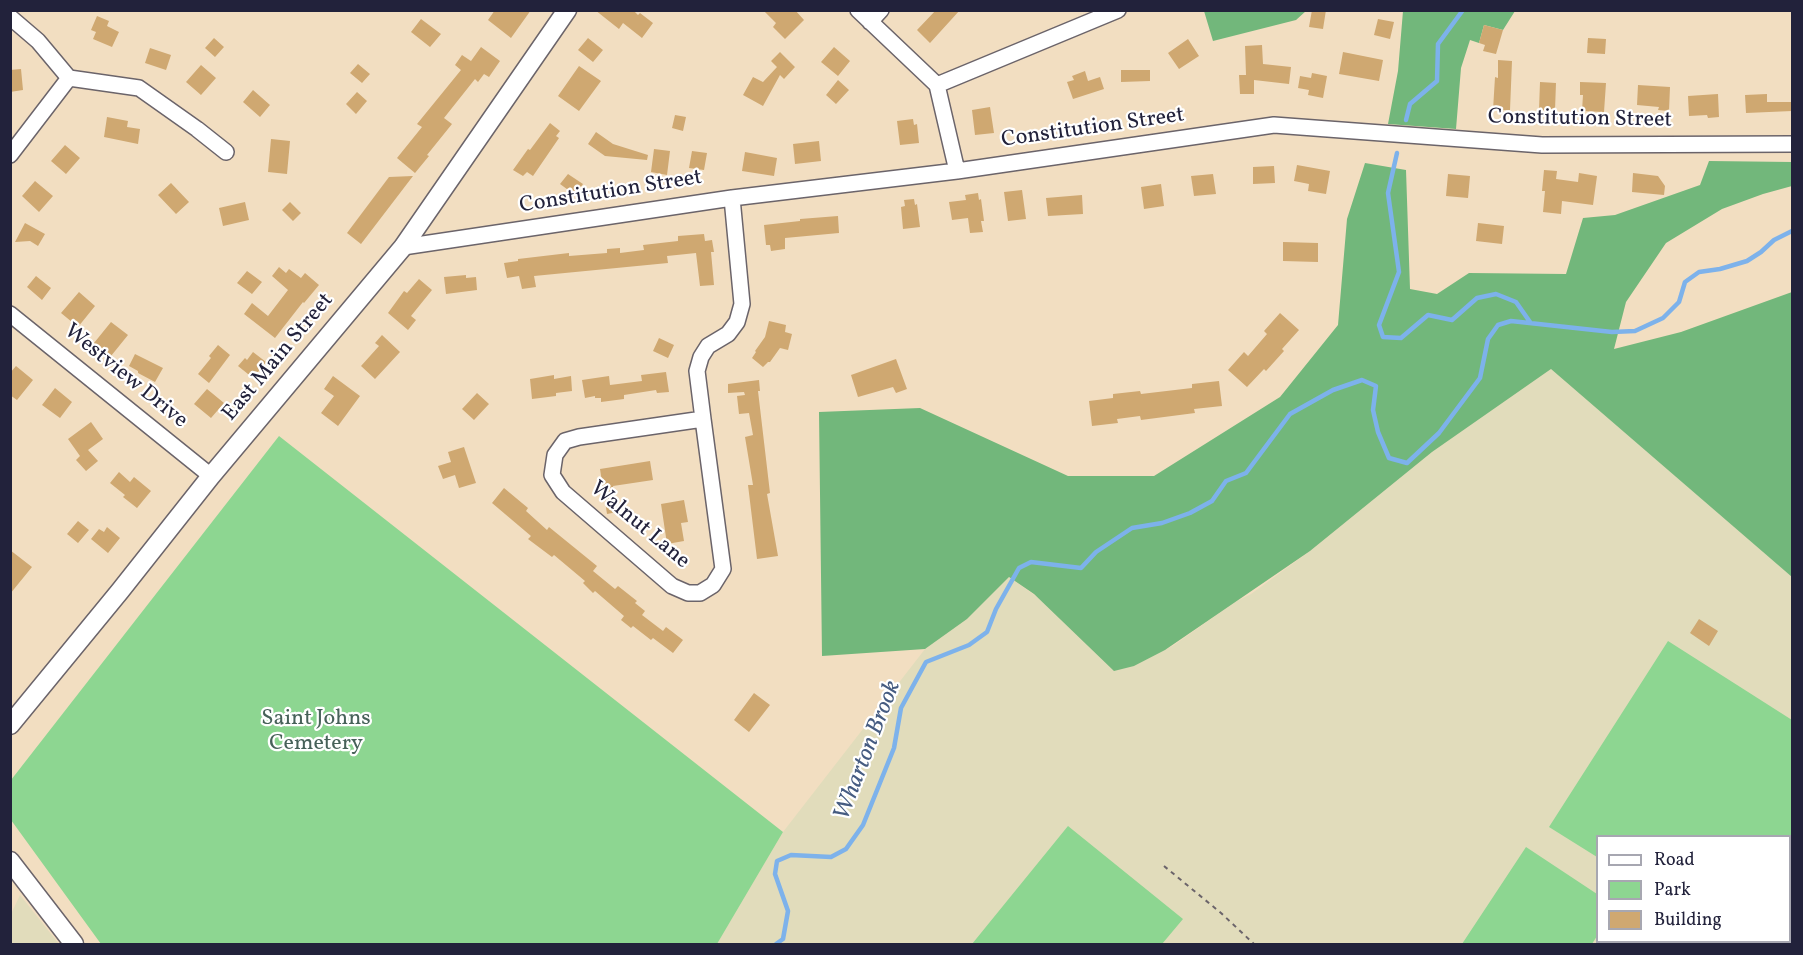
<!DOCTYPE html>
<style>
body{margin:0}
#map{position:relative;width:1803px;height:955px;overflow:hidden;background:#f2dec1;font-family:Vollkorn,serif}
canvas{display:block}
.frame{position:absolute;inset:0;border:12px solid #22223b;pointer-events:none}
.legend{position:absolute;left:1596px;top:835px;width:195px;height:108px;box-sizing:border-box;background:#fff;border:2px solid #a7a7b1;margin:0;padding:8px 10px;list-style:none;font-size:18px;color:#22223b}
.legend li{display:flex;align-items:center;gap:12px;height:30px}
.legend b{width:30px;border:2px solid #a7a7b1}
</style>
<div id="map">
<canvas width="1803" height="955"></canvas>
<div class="frame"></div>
<ul class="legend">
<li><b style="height:8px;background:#fff"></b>Road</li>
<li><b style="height:16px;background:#8dd691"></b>Park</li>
<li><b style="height:16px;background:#cfa871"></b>Building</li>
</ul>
</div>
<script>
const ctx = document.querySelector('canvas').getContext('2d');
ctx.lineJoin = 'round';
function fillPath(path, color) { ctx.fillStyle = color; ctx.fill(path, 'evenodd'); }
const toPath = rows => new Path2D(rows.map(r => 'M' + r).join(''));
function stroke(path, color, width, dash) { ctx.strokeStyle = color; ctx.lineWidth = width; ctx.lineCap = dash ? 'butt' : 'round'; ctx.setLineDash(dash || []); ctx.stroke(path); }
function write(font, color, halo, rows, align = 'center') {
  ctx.font = font + ' Vollkorn,serif'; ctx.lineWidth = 4.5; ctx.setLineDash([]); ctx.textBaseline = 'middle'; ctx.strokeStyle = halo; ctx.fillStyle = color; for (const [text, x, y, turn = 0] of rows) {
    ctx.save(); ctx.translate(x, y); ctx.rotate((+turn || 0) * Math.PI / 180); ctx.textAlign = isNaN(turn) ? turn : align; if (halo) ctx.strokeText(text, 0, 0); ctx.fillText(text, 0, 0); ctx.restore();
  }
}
fillPath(toPath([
 [1551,369,1792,576,1792,944,717,944,783,832,925,649,967,619,1009,577,1134,666,1174,645,1235,602,1251,594,1310,551,1432,452],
 [1598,836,1790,836,1790,942,1598,942],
 [20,895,59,944,11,944,11,914]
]), '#e1dcbb');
fillPath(toPath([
 [279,436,783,832,717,944,101,944,11,820,11,780],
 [1668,641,1792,720,1792,933,1790,937,1790,836,1598,836,1597,857,1549,827],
 [1068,826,1183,919,1162,944,972,944],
 [1526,847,1597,894,1597,936,1592,944,1462,944],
 [1598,942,1671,942,1675,944,1596,944]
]), '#8dd691');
fillPath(toPath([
 [1204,11,1204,10,1306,11,1296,20,1213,41],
 [1403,11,1515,11,1503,30,1484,25,1479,43,1470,40,1461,68,1456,129,1388,124,1398,71],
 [1709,161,1792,162,1792,186,1763,194,1722,209,1666,243,1626,302,1614,349,1681,332,1792,292,1792,577,1551,369,1432,452,1310,551,1165,650,1134,666,1114,671,1034,594,1009,577,967,619,925,649,822,656,819,412,920,408,1068,476,1154,476,1280,397,1338,325,1347,219,1365,163,1406,170,1410,289,1437,294,1469,273,1566,274,1583,218,1615,215,1700,185]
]), '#72b77b');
stroke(toPath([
 [1406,120,1410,104,1437,81,1438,44,1463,10],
 [1397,153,1388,193,1399,272,1379,325,1383,337,1401,338,1428,315,1452,320,1477,298,1496,294,1516,302,1530,322],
 [776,944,783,939,788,911,775,874,777,861,791,855,831,857,846,849,863,825,894,748,901,708,926,662,969,645,987,632,996,609,1019,568,1031,562,1081,568,1096,552,1132,528,1162,523,1190,513,1212,501,1226,481,1246,473,1290,414,1333,390,1362,380,1376,386,1373,410,1378,432,1389,458,1407,463,1439,433,1480,378,1488,339,1498,325,1511,321,1612,332,1635,331,1663,318,1679,302,1685,282,1699,272,1720,269,1747,261,1761,252,1774,240,1792,231]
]), '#7db2eb', 4.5);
fillPath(toPath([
 [495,10,531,10,511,38,488,20],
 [595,10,633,10,638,15,640,13,653,23,642,38,623,23,619,29],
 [763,10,795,10,804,20,785,39,773,27,776,23],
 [936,10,960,10,930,43,917,30],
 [1312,10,1326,10,1323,29,1309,27],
 [97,16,109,21,107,26,119,32,112,47,93,39,96,32,91,30],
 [421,19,441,34,430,47,411,32],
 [1378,19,1394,22,1390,39,1374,35],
 [1484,25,1503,30,1496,54,1483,51,1485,45,1479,43],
 [214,38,224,47,215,57,205,48],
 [588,38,603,50,593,62,578,50],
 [1588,38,1606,39,1605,54,1587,53],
 [1188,39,1199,56,1179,69,1168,53],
 [1262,45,1263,64,1291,67,1289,84,1254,80,1254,94,1240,94,1239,75,1246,75,1245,46],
 [481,47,500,61,489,77,484,74,478,82,475,79,444,118,452,124,427,155,429,156,415,173,397,158,422,127,417,124,461,70,455,65,462,55,471,61],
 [834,47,850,61,838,76,821,62],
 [150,48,171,55,166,70,145,63],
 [780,52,795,67,784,79,780,75,763,106,743,95,753,77,763,82,777,67,771,61],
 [1343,52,1383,60,1379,81,1339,74],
 [1498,60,1512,61,1510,110,1493,110,1495,77,1498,78],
 [358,64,370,74,362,83,350,73],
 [201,65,216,78,201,95,186,82],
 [579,66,601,81,579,111,558,96],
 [21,69,23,90,10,92,10,70],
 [1121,70,1150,70,1150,81,1121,82],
 [1085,71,1088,81,1100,77,1104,89,1073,99,1067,82,1074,80,1072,76],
 [1312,73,1327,76,1323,98,1308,95,1309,90,1298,88,1300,76,1311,78],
 [838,80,849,90,836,104,826,95],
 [1540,82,1556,83,1555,110,1539,110],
 [1580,82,1606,83,1604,112,1582,111,1583,95,1580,95],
 [1638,85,1670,87,1669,111,1658,110,1659,107,1637,105],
 [253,90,270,105,260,117,243,102],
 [357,92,367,101,356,114,346,104],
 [1718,94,1719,117,1708,118,1707,115,1689,116,1688,96],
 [1767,94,1767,102,1792,102,1792,111,1746,113,1745,95],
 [990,107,994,133,975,135,972,110],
 [675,115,686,117,683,131,672,128],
 [107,117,128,121,127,127,140,129,138,144,104,137],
 [913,119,914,125,917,124,919,143,900,145,897,121],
 [550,123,560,131,556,136,559,138,533,176,527,172,523,176,513,170,528,149,530,150],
 [596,132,613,144,648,155,647,160,605,156,588,144],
 [271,139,290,141,287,174,268,172],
 [819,141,821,161,795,164,793,144],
 [65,145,80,158,66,174,51,161],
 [654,149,670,151,667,175,651,172],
 [692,151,707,153,704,170,689,168],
 [745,152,777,158,774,176,742,171],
 [1297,165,1330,171,1326,194,1308,191,1309,184,1294,181],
 [1274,166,1275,183,1253,184,1253,167],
 [1544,170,1557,171,1556,179,1578,182,1579,173,1597,176,1593,205,1562,201,1561,214,1543,212,1545,191,1542,191],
 [1633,173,1658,176,1665,186,1664,195,1632,192],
 [568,174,583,184,575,195,560,184],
 [1213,174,1216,194,1194,196,1191,176],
 [1448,174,1470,176,1468,198,1446,196],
 [413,176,361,244,347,233,389,177],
 [35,181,53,196,39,212,22,196],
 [171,183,189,202,176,214,158,195],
 [1161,184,1164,206,1144,209,1141,187],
 [1022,190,1026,219,1008,221,1004,192],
 [978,193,979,200,981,199,984,221,981,221,983,232,970,233,968,218,952,220,949,202,966,200,965,195],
 [1082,195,1083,214,1048,216,1046,198],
 [914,199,915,205,917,204,920,227,903,229,901,207,905,206,904,200],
 [245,202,249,220,223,226,219,208],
 [290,202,301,213,293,221,282,210],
 [838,216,839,233,785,238,785,249,771,251,770,245,766,245,764,225,800,221,800,219],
 [25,223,45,234,38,246,30,241,15,242],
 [1478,223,1504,226,1502,244,1476,241],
 [704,234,705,241,712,240,714,252,711,252,714,285,700,286,696,253,667,256,668,263,534,276,536,287,522,289,519,276,507,278,504,263,518,261,518,259,569,253,569,256,607,253,607,249,620,248,620,253,644,250,643,245,678,241,678,236],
 [1283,242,1318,243,1318,262,1283,261],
 [279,267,286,273,289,269,301,278,305,273,319,285,304,303,303,302,275,338,244,314,252,303,268,316,288,290,272,276],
 [247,271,262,282,252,294,237,283],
 [466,275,466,278,476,277,477,290,446,294,444,277],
 [36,276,51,288,42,300,27,287],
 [419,279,432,290,411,316,416,320,408,330,388,313,404,291,407,293],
 [79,292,95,306,78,327,61,313],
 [1280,313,1299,330,1282,349,1284,351,1266,371,1264,369,1247,387,1228,370,1244,352,1248,356,1267,334,1264,331],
 [769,321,786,325,785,332,792,334,788,350,780,348,770,362,768,362,763,367,752,358,756,352,755,351,765,337],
 [111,322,128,335,111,356,94,343],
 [382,335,400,352,375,379,361,366,379,346,375,343],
 [659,338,674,345,668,358,653,351],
 [218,345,230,355,209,383,198,374,211,358,209,356],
 [253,352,266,362,253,378,238,366,245,358,247,360],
 [135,354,163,368,155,382,138,373,138,371,129,366],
 [896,359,907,389,896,393,893,387,858,397,851,375],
 [16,366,33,380,17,400,10,395,10,373],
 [666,372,669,392,657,393,656,390,624,395,624,399,601,402,601,398,595,398,595,396,585,398,582,380,609,376,610,385,642,381,641,375],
 [554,375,554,379,571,376,572,391,556,393,556,396,532,399,530,379],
 [333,376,360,396,338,426,321,413,334,396,324,389],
 [759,380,760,391,758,391,770,493,767,494,778,556,757,559,748,485,753,485,745,437,753,435,749,413,739,414,737,396,745,395,744,392,728,393,728,384],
 [1219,381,1222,406,1194,409,1195,413,1141,420,1140,416,1117,419,1118,423,1092,426,1089,401,1113,398,1113,394,1140,391,1141,394,1192,388,1192,384],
 [55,388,72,402,60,418,42,405],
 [207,389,224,403,211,418,194,404],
 [477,393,489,404,474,420,462,409],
 [91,422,103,439,88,450,98,461,86,471,76,460,80,456,68,439],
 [464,447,476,483,459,488,455,475,443,479,438,466,451,462,448,452],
 [650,461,653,480,613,486,617,512,607,514,600,469],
 [119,472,130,482,134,477,151,491,137,508,123,497,125,495,110,483],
 [504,488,528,508,526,511,547,530,549,527,597,566,593,571,615,589,618,586,637,601,635,603,645,611,642,615,663,631,666,627,683,640,673,653,653,638,651,640,633,626,631,628,621,620,624,616,595,591,593,593,583,583,585,581,554,555,552,557,528,539,531,536,492,503],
 [684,500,688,522,681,523,684,541,667,544,661,504],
 [78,521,89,530,78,543,67,534],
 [107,527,120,538,108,553,91,539,99,529,104,532],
 [10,550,32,567,10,594],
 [1699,619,1718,631,1709,646,1690,633],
 [754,693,770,705,749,732,734,720]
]), '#cfa871');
const minor = toPath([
 [858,10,937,85,957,171],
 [10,17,38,41,69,78],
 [870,22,881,10],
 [69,78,139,88,197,129,226,152],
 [937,85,1118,10],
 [10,155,69,78],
 [403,247,732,198,957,171,1274,125,1542,145,1792,144],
 [10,314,211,476],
 [703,419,723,569,713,585,700,593,688,593,672,586,563,492,552,475,555,455,565,441,579,437,703,419],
 [703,419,697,371,701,357,708,346,728,334,737,322,742,304,732,198]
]);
const major = toPath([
 [10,725,120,591,211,476,403,247,567,10],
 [10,861,74,944]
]);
stroke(minor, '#6b646a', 18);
stroke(major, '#6b646a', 21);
stroke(toPath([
 [1164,866,1221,913,1254,944]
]), '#6b646a', 2, [4.5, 4.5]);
stroke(minor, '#fff', 15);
stroke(major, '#fff', 18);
write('22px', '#22223b', '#fff', [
 ["Constitution Street",1580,120,1],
 ["Constitution Street",1093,129,-8],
 ["Constitution Street",611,193,-9],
 ["East Main Street",279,358,-50],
 ["Westview Drive",125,377,39],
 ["Walnut Lane",639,526,40]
]);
write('22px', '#476159', '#fff', [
 ["Saint Johns",316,720],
 ["Cemetery",316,745]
]);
write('italic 24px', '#465c81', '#fff', [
 ["Wharton Brook",869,751,-69]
]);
</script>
